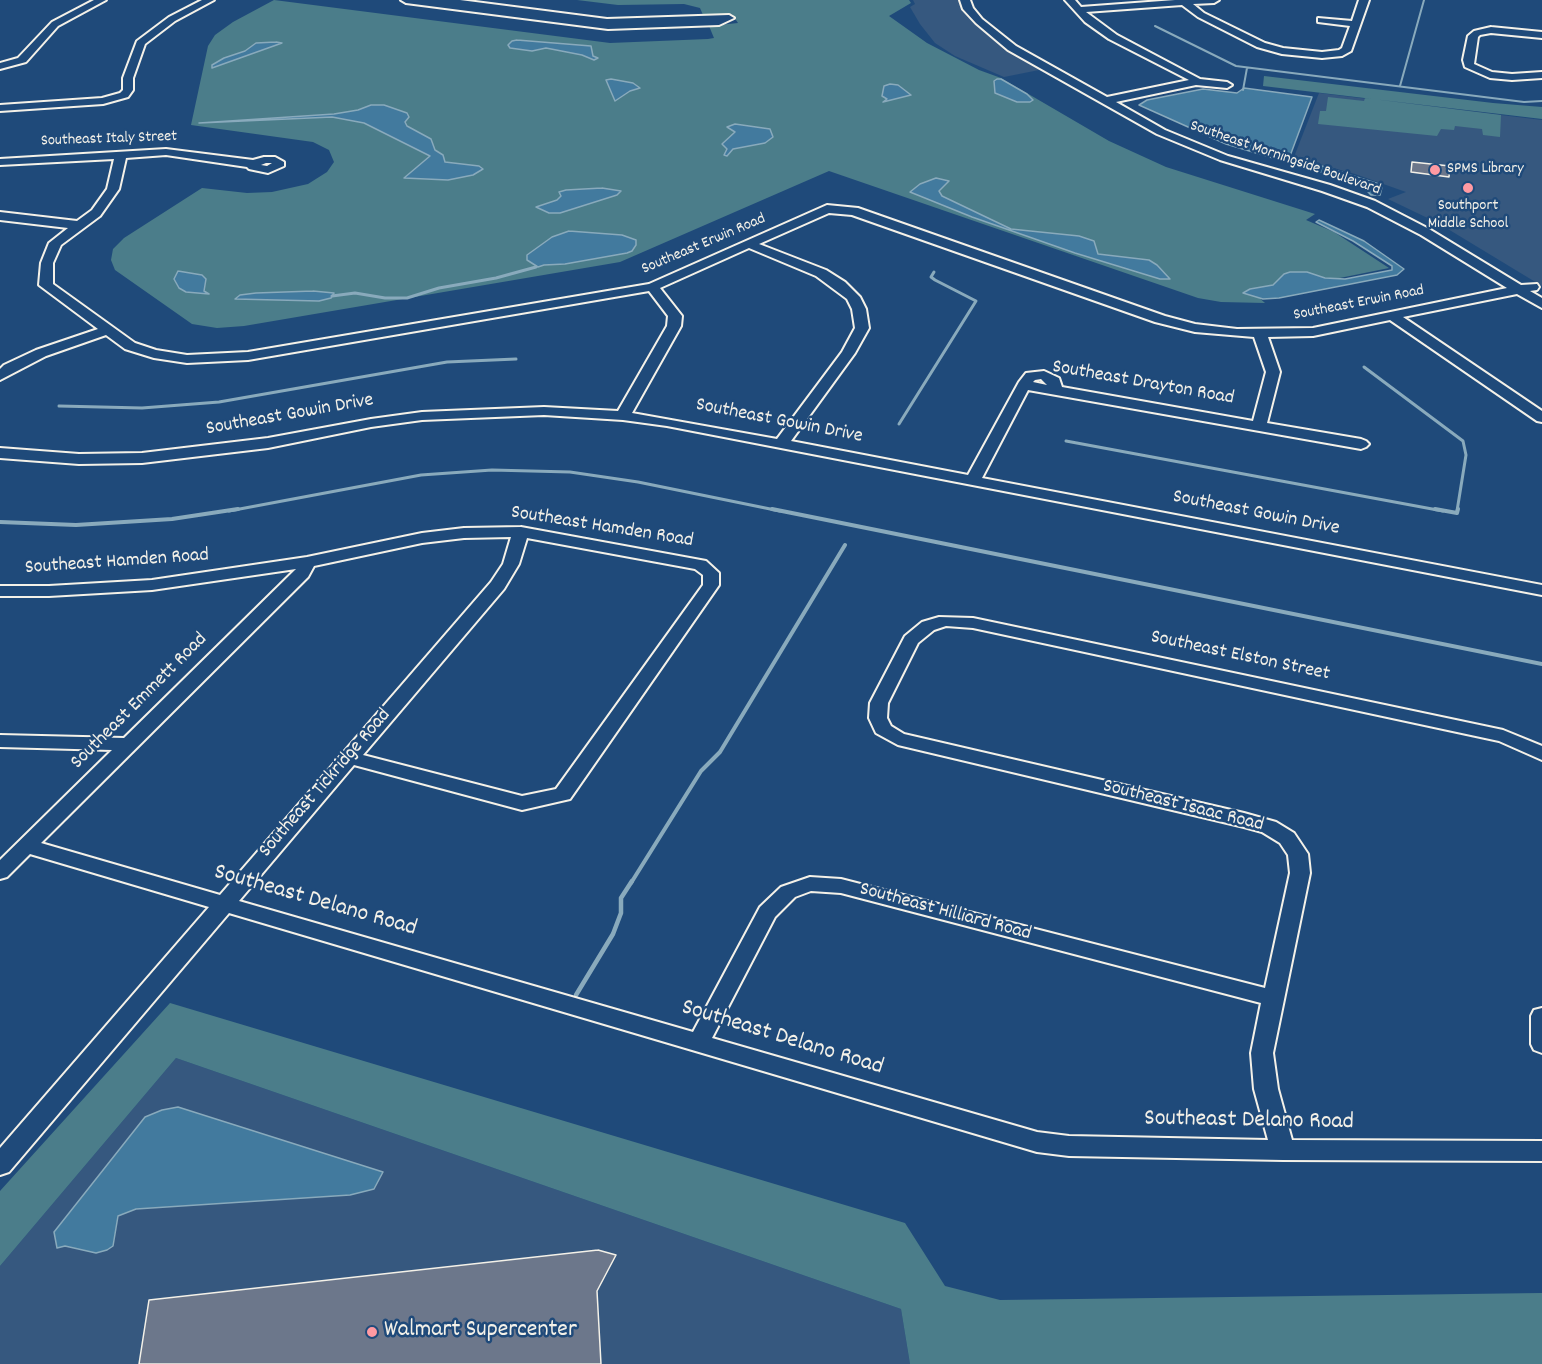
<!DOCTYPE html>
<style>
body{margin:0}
canvas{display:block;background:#1f4a7a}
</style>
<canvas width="1542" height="1364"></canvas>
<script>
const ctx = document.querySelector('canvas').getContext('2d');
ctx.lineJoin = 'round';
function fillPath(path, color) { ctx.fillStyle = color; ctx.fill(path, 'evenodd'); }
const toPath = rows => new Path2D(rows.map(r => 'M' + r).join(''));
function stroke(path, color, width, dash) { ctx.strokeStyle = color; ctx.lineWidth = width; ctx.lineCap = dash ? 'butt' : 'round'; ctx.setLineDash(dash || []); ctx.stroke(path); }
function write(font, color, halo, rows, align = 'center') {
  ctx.font = font + ' Dekko,sans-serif'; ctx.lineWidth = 5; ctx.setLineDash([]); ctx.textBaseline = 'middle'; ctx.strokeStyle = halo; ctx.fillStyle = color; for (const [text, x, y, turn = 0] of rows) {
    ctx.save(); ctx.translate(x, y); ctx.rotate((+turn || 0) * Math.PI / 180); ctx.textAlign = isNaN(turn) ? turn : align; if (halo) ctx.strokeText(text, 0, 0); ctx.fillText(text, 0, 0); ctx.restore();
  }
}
fillPath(toPath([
 [913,0,961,0,985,31,1044,69,1004,77,955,56,935,43,920,24,910,7,915,4],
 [1319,93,1542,120,1542,286,1438,223,1388,199,1406,192,1355,174,1294,157],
 [176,1058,901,1309,910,1364,0,1364,0,1266],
 [145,1117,228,1202,136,1209,118,1216,113,1246,96,1253,65,1246,54,1231]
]), '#36587f');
fillPath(toPath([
 [274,0,610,43,708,39,714,38,709,26,738,23,732,14,703,15,700,8,684,4,618,5,577,0,909,0,911,3,889,16,927,43,979,70,1001,78,1109,141,1166,167,1315,214,1306,220,1334,232,1389,268,1256,295,1265,303,1221,302,1198,298,829,171,620,262,244,326,217,328,192,324,115,270,111,260,113,249,124,238,202,188,247,193,272,192,308,184,327,172,334,162,329,150,313,142,191,125,208,46,215,35,233,22],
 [1264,76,1493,103,1542,107,1542,119,1263,86],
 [1328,97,1364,101,1365,98,1501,115,1500,137,1483,135,1482,129,1455,126,1454,130,1441,129,1437,136,1318,124,1320,111,1326,111],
 [170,1003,905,1223,945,1286,1000,1300,1542,1293,1542,1364,910,1364,901,1309,176,1058,0,1266,0,1191]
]), '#4b7d8a');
const water = toPath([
 [517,40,591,46,593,56,598,58,594,60,582,55,546,48,532,51,510,48,508,45,512,41,517,40],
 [276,42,282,43,212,68,212,65,224,58,245,51,256,43,276,42],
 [611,79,633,83,640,88,630,91,615,101,606,80,611,79],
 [997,79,1001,79,1027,94,1033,100,1030,102,1017,102,995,93,994,81,997,79],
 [890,84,898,85,911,95,883,102,887,99,882,96,884,86,890,84],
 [1244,88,1312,97,1290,156,1379,184,1382,187,1380,195,1371,195,1367,191,1367,186,1226,144,1139,105,1147,100,1203,89,1237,93,1244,88],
 [371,105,384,105,407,113,409,117,405,122,407,126,431,139,435,150,443,155,445,162,479,166,483,169,473,175,448,180,404,178,430,156,364,123,332,117,199,123,334,114,358,110,371,105],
 [735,124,770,129,773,137,765,143,733,149,727,156,724,155,727,149,722,144,735,132,727,127,735,124],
 [936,178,949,181,939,191,942,196,1011,229,1079,236,1094,241,1098,254,1149,260,1157,265,1170,279,1160,279,1075,253,972,217,910,192,920,184,936,178],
 [602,188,621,191,617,195,560,213,549,213,536,207,557,200,561,196,559,192,566,190,602,188],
 [1319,220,1364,241,1404,269,1397,275,1279,298,1263,299,1243,293,1250,289,1273,285,1284,274,1290,272,1307,272,1325,278,1345,279,1392,270,1392,266,1353,241,1316,222,1319,220],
 [569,231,622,235,636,240,636,245,632,251,627,253,565,264,544,265,538,267,527,260,527,255,552,237,569,231],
 [178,271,202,275,206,279,204,291,209,294,186,292,179,288,174,279,178,271],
 [313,291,334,293,331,298,319,301,235,299,240,295,256,293,313,291],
 [178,1107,383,1172,374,1189,350,1195,136,1209,118,1216,113,1246,107,1250,96,1253,65,1246,57,1248,54,1232,145,1117,162,1110,178,1107]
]);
fillPath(water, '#427a9e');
stroke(water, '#89aabc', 1.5);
stroke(toPath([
 [1155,26,1236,66,1524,102,1542,101],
 [1400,86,1424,0],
 [1243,90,1247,68]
]), '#89aabc', 2);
stroke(toPath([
 [332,296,355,293,385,298,407,298,439,288,496,278,536,267],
 [1364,367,1463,441,1466,455,1457,511],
 [59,406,142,408,219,402,447,362,516,359],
 [899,424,976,301,935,280,931,277,934,272],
 [1066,441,1443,511],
 [229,511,421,475,492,470,570,472,638,482,780,511]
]), '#89aabc', 3);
stroke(toPath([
 [772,509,1542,664],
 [1435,509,1457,513,1458,509],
 [0,522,76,525,172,519,238,509],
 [631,883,701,771,720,752,845,545]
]), '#89aabc', 4);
stroke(toPath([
 [576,995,613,934,621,913,621,898,632,881]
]), '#89aabc', 4.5);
const building = toPath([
 [1412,162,1450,166,1449,177,1411,172,1412,162],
 [598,1250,616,1255,597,1291,601,1364,139,1364,149,1300,598,1250]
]);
fillPath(building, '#6c778b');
stroke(building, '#f4f1e8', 1.5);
const minor = toPath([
 [94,0,106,0,58,26,26,62,0,69,0,63,18,58,52,22,94,0],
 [202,0,214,0,175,21,145,44,133,78,133,90,128,97,103,104,0,111,0,105,102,98,120,93,123,90,123,78,137,41,169,17,202,0],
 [401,0,460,0,607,19,729,15,734,18,719,25,608,29,406,3,401,0],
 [960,0,970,0,973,8,982,19,1016,46,1107,97,1189,80,1109,39,1085,22,1065,0,1075,0,1081,7,1175,0,1219,0,1214,3,1193,4,1204,13,1265,43,1283,48,1322,52,1339,50,1342,48,1350,26,1318,22,1318,18,1352,21,1359,0,1369,0,1351,51,1342,56,1322,58,1282,54,1257,47,1198,17,1182,5,1086,12,1117,35,1200,79,1227,82,1232,85,1227,88,1196,85,1116,102,1165,130,1228,156,1330,185,1375,201,1429,229,1521,285,1537,284,1539,287,1537,290,1530,291,1542,298,1542,308,1517,294,1403,317,1542,411,1542,422,1537,421,1390,320,1313,336,1268,337,1280,372,1267,423,1361,439,1366,441,1369,444,1366,447,1361,449,1028,390,982,478,1542,585,1542,595,667,426,623,420,544,415,422,420,371,427,268,448,142,463,79,464,0,458,0,448,79,454,142,453,268,438,371,419,422,412,544,407,618,411,667,326,668,316,649,291,248,360,187,363,154,358,125,349,106,335,46,356,0,380,0,369,4,365,36,350,98,329,39,285,41,263,49,243,68,228,0,220,0,212,77,221,92,210,107,189,114,159,0,165,0,159,166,149,253,160,264,157,275,157,284,162,284,166,268,173,249,169,247,167,166,155,126,158,119,189,100,216,61,245,53,263,53,284,135,343,156,350,187,355,248,352,649,284,827,205,858,208,1165,316,1195,324,1237,329,1313,328,1507,288,1421,235,1367,207,1322,191,1220,160,1157,134,1008,50,976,23,963,9,960,0],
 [266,163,272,163,267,166,261,165,266,163],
 [829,213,852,215,1155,322,1195,332,1254,337,1266,372,1253,421,1062,387,1059,378,1044,371,1026,373,1019,382,968,475,791,441,855,353,869,328,866,309,860,297,845,282,826,270,759,244,829,213],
 [749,248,816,276,847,299,852,309,855,328,842,352,777,439,632,413,681,326,682,316,660,288,749,248],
 [1041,379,1047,385,1033,382,1035,380,1041,379],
 [1491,27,1542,32,1542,38,1491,33,1480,35,1478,37,1474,64,1492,72,1512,74,1542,72,1542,78,1512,80,1490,78,1465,67,1463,60,1468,36,1474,31,1491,27],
 [521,527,706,561,719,573,719,585,570,799,522,810,354,765,239,901,693,1032,760,907,781,887,810,877,841,879,1265,988,1290,873,1288,855,1280,843,1262,832,1244,827,898,745,876,733,869,718,870,703,905,636,922,622,939,617,973,618,1503,730,1542,746,1542,760,1499,741,973,628,946,626,934,630,918,643,888,703,887,718,891,726,904,734,1244,813,1276,822,1294,833,1308,854,1310,873,1273,1053,1278,1089,1292,1140,1542,1141,1542,1161,1283,1160,1069,1156,1037,1152,229,913,9,1172,0,1175,0,1148,209,907,30,854,7,877,0,879,0,860,112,750,0,747,0,735,124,738,296,569,152,590,49,596,0,596,0,586,49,586,152,580,307,557,422,533,464,528,521,527],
 [511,537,503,564,491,582,220,895,41,843,308,577,314,566,422,543,464,538,511,537],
 [527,538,695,569,703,575,703,585,556,789,522,796,363,755,504,589,519,564,527,538],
 [811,891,841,893,1261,1003,1251,1053,1254,1089,1268,1140,1069,1136,1037,1132,712,1038,775,917,795,897,811,891],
 [1542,1008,1542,1053,1534,1050,1531,1044,1531,1016,1534,1010,1542,1008]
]);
stroke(minor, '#f4f1e8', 4);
fillPath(minor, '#1f4a7a');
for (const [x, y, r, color] of [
 [1435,170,6,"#ff9aa2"],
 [1468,188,6,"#ff9aa2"],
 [372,1332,6,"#ff9aa2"]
]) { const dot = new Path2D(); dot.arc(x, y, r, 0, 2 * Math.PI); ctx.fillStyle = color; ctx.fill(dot); stroke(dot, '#1f4a7a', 2); }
write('16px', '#f4f1e8', '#1f4a7a', [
 ["Southeast Italy Street",109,140,-2],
 ["Southeast Morningside Boulevard",1285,159,19],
 ["Southeast Erwin Road",704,245,-23],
 ["Southeast Erwin Road",1359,304,-11]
]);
write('16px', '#f4f1e8', '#1f4a7a', [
 ["SPMS Library",1447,170],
 ["Southport",1468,207,"center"],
 ["Middle School",1468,225,"center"]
], 'left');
write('20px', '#f4f1e8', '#1f4a7a', [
 ["Southeast Drayton Road",1143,384,10],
 ["Southeast Gowin Drive",290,416,-10],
 ["Southeast Gowin Drive",779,422,11],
 ["Southeast Gowin Drive",1256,514,11],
 ["Southeast Hamden Road",602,528,9],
 ["Southeast Hamden Road",117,563,-4],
 ["Southeast Elston Street",1240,657,12],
 ["Southeast Emmett Road",140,702,-45],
 ["Southeast Tickridge Road",326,784,-49],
 ["Southeast Isaac Road",1183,807,14],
 ["Southeast Hilliard Road",945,913,15]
]);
write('24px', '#f4f1e8', '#1f4a7a', [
 ["Southeast Delano Road",315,902,16],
 ["Southeast Delano Road",782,1039,17],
 ["Southeast Delano Road",1249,1122,1]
]);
write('24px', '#f4f1e8', '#1f4a7a', [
 ["Walmart Supercenter",384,1332]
], 'left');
</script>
